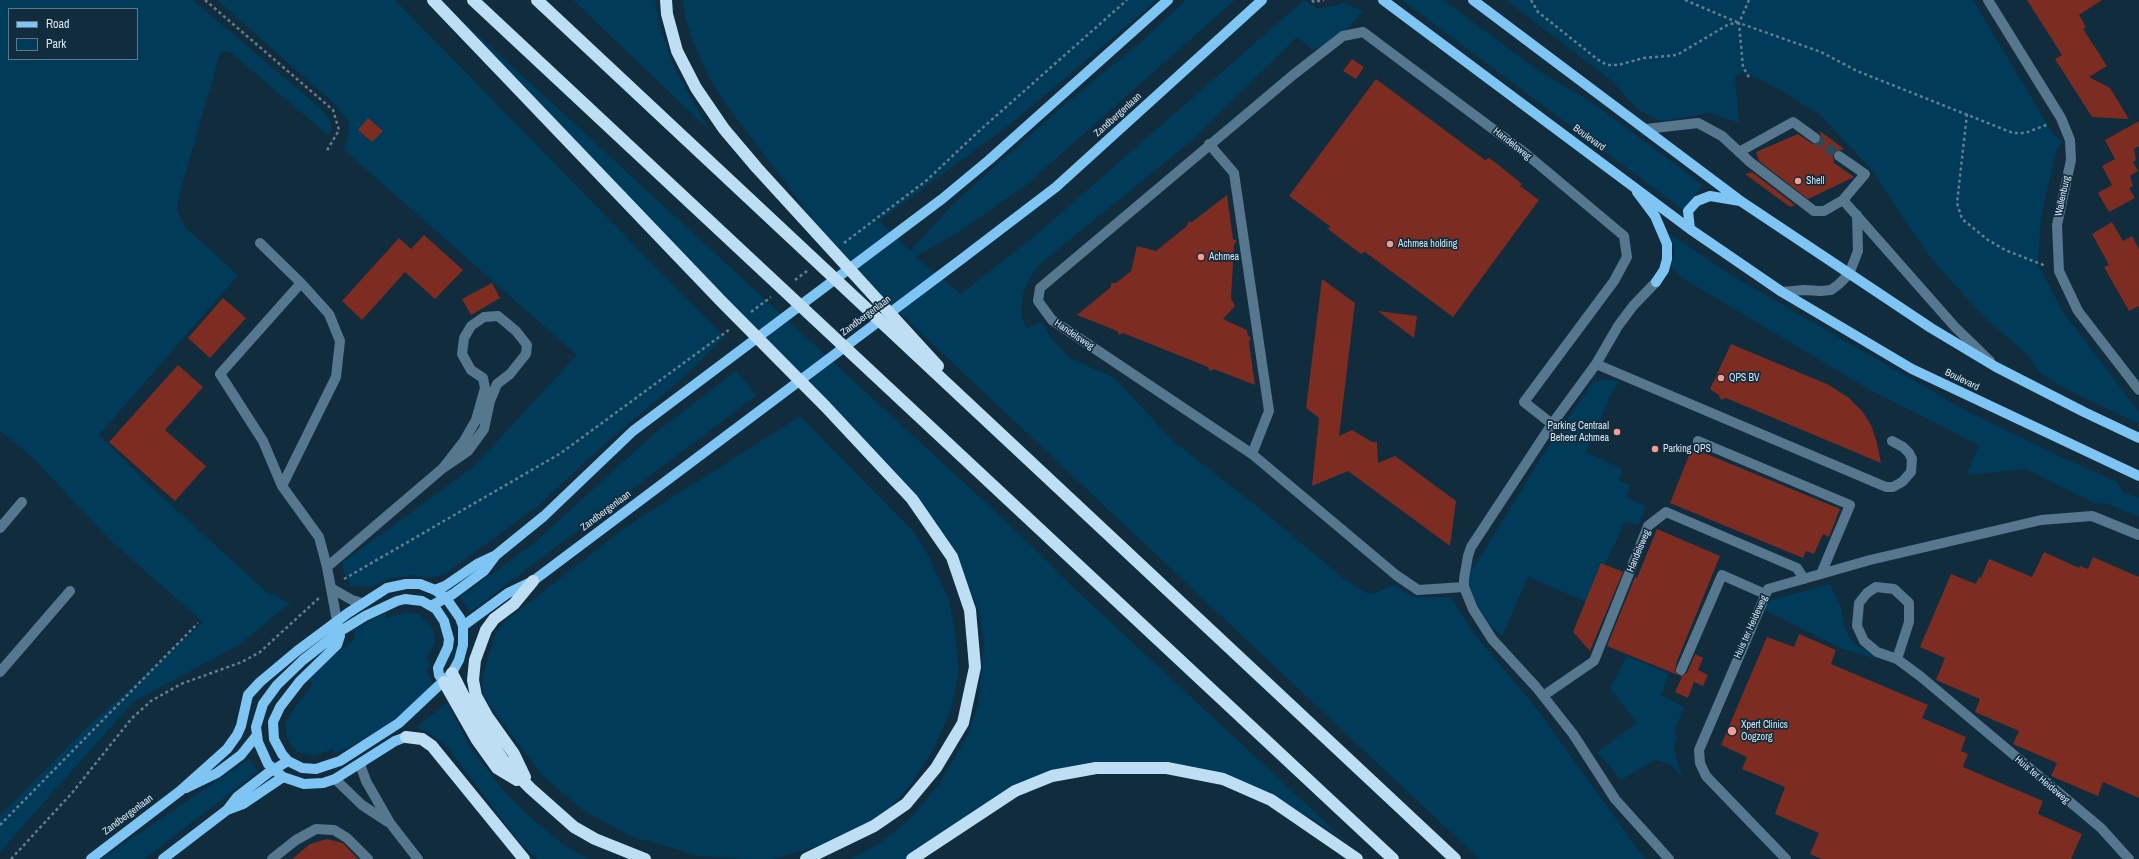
<!DOCTYPE html>
<style>
body{margin:0}
#map{position:relative;width:2139px;height:859px;overflow:hidden;background:#112c3d;font-family:"Archivo Narrow",sans-serif}
canvas{display:block}
.legend{position:absolute;left:8px;top:8px;width:130px;height:52px;box-sizing:border-box;background:#112c3d;border:1px solid #607785;margin:0;padding:5px 7px;list-style:none;font-size:12px;color:#d7e7f2}
.legend li{display:flex;align-items:center;gap:8px;height:20px}
.legend b{width:20px;border:1px solid #607785}
</style>
<div id="map">
<canvas width="2139" height="859"></canvas>
<ul class="legend">
<li><b style="height:5px;background:#7ec5f3"></b>Road</li>
<li><b style="height:11px;background:#003b59"></b>Park</li>
</ul>
</div>
<script>
const ctx = document.querySelector('canvas').getContext('2d');
ctx.lineJoin = 'round';
function fillPath(path, color) { ctx.fillStyle = color; ctx.fill(path, 'evenodd'); }
const toPath = rows => new Path2D(rows.map(r => 'M' + r).join(''));
function stroke(path, color, width, dash) { ctx.strokeStyle = color; ctx.lineWidth = width; ctx.lineCap = dash ? 'butt' : 'round'; ctx.setLineDash(dash || []); ctx.stroke(path); }
function write(font, color, halo, rows, align = 'center') {
  ctx.font = font + ' "Archivo Narrow",sans-serif'; ctx.lineWidth = 3.5; ctx.setLineDash([]); ctx.textBaseline = 'middle'; ctx.strokeStyle = halo; ctx.fillStyle = color; for (const [text, x, y, turn = 0] of rows) {
    ctx.save(); ctx.translate(x, y); ctx.rotate((+turn || 0) * Math.PI / 180); ctx.textAlign = isNaN(turn) ? turn : align; if (halo) ctx.strokeText(text, 0, 0); ctx.fillText(text, 0, 0); ctx.restore();
  }
}
fillPath(toPath([
 [0,0,193,0,319,107,330,120,332,129,328,135,230,52,223,51,220,54,179,196,177,211,186,228,238,275,99,435,148,484,270,595,274,594,286,602,292,601,239,645,133,702,0,852,0,816,84,730,203,622,109,539,32,457,0,431],
 [9,9,137,9,137,59,9,59],
 [217,0,395,0,724,337,686,375,605,444,538,506,445,574,428,578,413,575,391,578,371,587,351,586,343,570,343,562,473,467,577,355,344,150,349,134,348,121,336,105],
 [426,0,440,0,1009,524,1075,589,1348,843,1311,818,1234,780,1100,766,1030,789,919,859,850,859,881,842,913,816,941,781,967,736,978,705,984,645,979,612,956,556,935,521,916,500],
 [573,0,655,0,661,30,674,67,709,130],
 [683,0,1157,0,1012,123,879,221,910,251,955,202,1064,105,1142,41,1186,0,1235,0,1026,185,960,231,915,257,961,294,1038,233,1304,0,1319,9,1344,3,1363,11,1338,39,1313,50,1297,37,1191,141,1040,264,1032,274,1023,293,1021,315,1026,328,1042,322,1049,336,1069,357,1116,379,1172,440,1264,512,1343,578,1366,593,1373,594,1394,585,1412,597,1451,597,1474,634,1534,705,1645,859,1479,859,836,253,800,202,727,106,708,76,693,41,685,18],
 [1402,0,1443,0,1539,71,1593,103,1703,185,1683,210],
 [1506,0,1973,0,2055,137,2063,141,2057,149,2041,216,2038,264,2061,309,2139,412,2139,424,2074,393,2041,374,2029,356,1985,318,1934,262,1905,221,1872,170,1820,115,1787,94,1760,79,1743,73,1735,76,1739,123,1710,113,1661,121,1637,109,1612,81],
 [1669,233,1733,276,1961,408,2059,456,2117,482,2123,492,2139,498,2139,517,2105,503,2097,504,2026,469,1966,475,1979,445,1870,390,1684,279,1671,267,1675,249],
 [736,371,757,395,470,612,460,597,534,543,656,432],
 [1606,379,1619,382,1611,395,1586,452,1623,469,1619,480,1631,485,1626,497,1646,506,1638,525,1625,522,1587,602,1528,577,1502,637,1488,622,1479,608,1466,580,1541,458,1593,382],
 [800,416,913,531,928,555,949,600,955,633,959,672,951,709,935,746,912,783,889,809,862,828,836,841,773,859,747,859,699,856,630,836,580,808,542,775,492,709,483,695,482,685,483,674,495,634,504,622,627,526],
 [1830,584,1842,610,1843,622,1848,635,1856,645,1868,651,1876,659,1841,648,1763,609,1767,601],
 [407,612,419,614,432,627,435,638,434,645,426,658,431,663,427,671,433,685,397,719,362,741,335,754,333,749,313,756,298,752,290,744,287,738,285,725,290,714,313,684,309,680,327,661,354,640,355,635,353,630,385,613,387,618],
 [1627,656,1669,674,1661,695,1684,707,1674,731,1677,738,1674,746,1678,765,1683,778,1671,765,1655,760,1621,780,1597,752,1637,723,1610,688],
 [447,703,470,747,503,790,529,816,565,846,589,859,537,859,522,845,446,746,429,733,416,727],
 [249,759,258,771,145,859,101,859]
]), '#003b59');
fillPath(toPath([
 [2027,0,2102,0,2079,15,2086,27,2083,29,2107,66,2089,77,2110,88,2129,119,2092,117,2055,59,2062,55],
 [1352,59,1364,67,1356,79,1343,71],
 [1376,79,1485,160,1489,158,1496,163,1522,184,1520,186,1539,200,1453,317,1365,252,1361,254,1341,239,1327,228,1331,227,1289,196],
 [368,118,383,131,372,142,358,130],
 [2139,121,2139,146,2134,149,2136,160,2133,162,2138,171,2130,176,2133,186,2129,188,2135,198,2109,212,2098,193,2112,185,2102,166,2115,159,2105,140],
 [1820,131,1844,149,1834,152,1833,156,1834,163,1854,177,1808,199,1759,161,1756,152,1798,134,1811,143,1817,144,1821,139],
 [1752,172,1795,205,1790,207,1745,174],
 [1227,195,1233,239,1237,241,1234,245,1231,298,1235,306,1223,319,1247,330,1248,336,1251,338,1249,342,1255,385,1214,369,1210,371,1208,367,1123,333,1119,335,1117,331,1077,315,1111,287,1111,283,1116,283,1131,271,1137,246,1156,251,1187,226,1188,222,1192,222],
 [2112,222,2123,241,2132,236,2139,249,2139,306,2129,311,2104,267,2109,265,2092,234],
 [424,235,463,270,435,299,405,272,362,320,342,301,399,238,411,249],
 [1322,279,1355,303,1339,436,1352,430,1372,442,1377,442,1378,463,1395,456,1456,501,1450,546,1348,471,1312,486,1319,418,1306,408],
 [492,283,500,298,471,315,462,299],
 [223,298,246,318,210,358,188,338],
 [1378,311,1417,316,1414,338],
 [1731,344,1829,385,1849,398,1862,411,1871,425,1877,443,1881,463,1726,398,1721,400,1719,395,1710,389],
 [178,365,203,387,165,430,206,466,175,501,109,442],
 [1692,448,1840,509,1829,537,1823,534,1814,554,1806,551,1803,558,1670,503],
 [1657,529,1720,556,1677,661,1675,670,1678,675,1607,646,1635,577,1637,578],
 [2044,552,2079,568,2080,566,2088,569,2093,557,2139,577,2139,798,2103,782,2098,796,2051,776,2057,763,2013,744,2019,731,1975,712,1980,699,1936,680,1945,658,1920,647,1951,574,1976,584,1979,577,1981,578,1989,559,2032,577],
 [1601,563,1623,572,1590,651,1573,632],
 [1799,634,1836,650,1831,664,1928,705,1922,718,1966,737,1961,751,1968,754,1963,767,2043,801,2038,814,2082,834,2071,859,1822,859,1810,854,1819,833,1775,814,1785,787,1742,769,1747,757,1721,745,1767,637,1794,647],
 [1695,654,1703,658,1698,670,1708,675,1703,686,1694,682,1688,698,1675,692,1682,677,1679,676,1687,673],
 [327,839,343,843,358,859,292,859,310,844]
]), '#7c2c21');
stroke(toPath([
 [1815,138,1839,156]
]), '#2f4858', 10, [10, 5]);
stroke(toPath([
 [205,0,333,110,339,130,326,152],
 [1312,0,1314,2,1324,0],
 [1531,0,1538,12,1597,59,1607,65,1618,65,1644,58,1677,55,1729,24,1739,23,1821,52,1857,71,2013,133,2025,133,2049,124],
 [1685,0,1739,23],
 [1749,0,1739,23,1743,67,1750,79],
 [1967,114,1957,203,1962,219,1988,240,2005,250,2046,266],
 [844,243,927,180,979,131,1127,0],
 [795,280,807,271],
 [751,312,771,297],
 [344,579,561,453,730,329],
 [0,825,198,623],
 [11,859,72,793,132,718,151,701,181,684,242,662,260,652,319,598]
]), '#677d8c', 2.5, [3, 3]);
stroke(toPath([
 [1988,0,2061,118,2070,140,2071,160,2057,225,2059,271,2078,311,2139,390],
 [1646,129,1698,123,1722,136,1750,162,1814,211,1824,211,1843,200,1955,327,1990,361],
 [1209,144,1234,173,1269,411,1252,454],
 [1739,152,1793,122,1815,138],
 [1839,156,1865,174,1843,200],
 [260,243,301,283,220,374,263,441,282,486,319,537,327,567],
 [1656,282,1633,306,1618,326,1596,364,1552,424,1471,547,1468,556,1464,579,1464,587,1473,609,1492,639,1536,687,1573,734,1615,799,1669,859],
 [1782,292,1804,290,1821,291,1831,290,1839,284,1849,274,1858,251,1857,215],
 [1596,364,1886,487,1893,487,1902,482,1911,472,1912,459,1909,453,1903,447,1892,441],
 [1698,441,1850,505,1821,574],
 [282,486,336,377,340,341,329,314,301,283],
 [0,528,22,502],
 [1464,587,1418,590,1396,575,1252,454,1052,320,1038,301,1040,288,1293,75,1343,36,1363,32,1525,153,1624,236,1627,257,1614,281,1524,402,1552,424],
 [331,588,352,600,362,603],
 [337,621,327,567,443,468,468,451,484,429,490,401,497,384,510,374,526,354,527,345,516,331,498,316,484,317,471,326,464,338,462,354,471,370,483,378,485,388,476,420,464,441,443,468],
 [1897,659,1909,622,1909,603,1894,589,1876,587,1867,593,1859,603,1857,626,1864,641,1877,652,1897,659,1920,676,2101,828,2129,859],
 [1681,670,1722,575,1765,594],
 [0,672,70,591],
 [1543,696,1594,661,1648,526,1666,512,1797,568,1804,579],
 [360,764,366,781,390,823,418,859],
 [335,779,362,805,388,822],
 [272,859,296,840,316,829,334,830,347,838,368,859],
 [1786,859,1706,776,1700,763,1699,750,1768,589,1870,560,2041,520,2092,516,2139,535]
]), '#56778d', 10);
stroke(toPath([
 [1383,0,1690,229,1782,292,1912,369,2139,476],
 [1473,0,1742,202,1931,328,1996,367,2084,412,2139,438],
 [1637,192,1655,216,1667,244,1667,259,1664,270,1656,282],
 [1690,229,1688,211,1697,201,1710,196,1740,201],
 [435,590,445,586,477,564,494,556],
 [431,606,453,594,484,571,496,555,544,516,633,431,942,199,989,160,1168,0],
 [463,626,508,593,533,581,963,258,1056,187,1262,0],
 [406,737,395,741,335,779,323,783,304,784,283,777,268,764,258,742,256,727,263,704,277,685,303,660,339,632,365,616,397,601,405,599,422,601,436,609,444,621,449,639,448,647,438,668,439,675,444,682],
 [186,788,217,773,241,755,257,735],
 [227,810,237,797,268,773,288,761],
 [91,859,180,791,227,749,237,735,241,726,248,695,260,682,297,651,348,613,387,588,406,584,420,584,435,590,446,598,460,618,463,626,463,645,459,660,452,673,399,723,340,761,316,769,302,768,288,761,282,754,274,739,273,722,280,707,300,681,337,645,340,636,337,621],
 [163,859,227,810,243,804,283,777]
]), '#7ec5f3', 10);
stroke(toPath([
 [433,0,721,301,825,406,912,499,952,557,970,610,975,667,963,723,936,768,906,804,874,826,806,859],
 [473,0,1393,859],
 [537,0,1455,859],
 [666,0,667,14,677,51,696,88,724,129,757,168,938,366],
 [452,673,474,716,503,760,530,788,574,827,595,839,645,859],
 [444,682,477,740,497,768,517,780],
 [406,737,422,739,432,746,524,859],
 [525,777,514,754,487,716,476,696,473,680,475,660,486,630,494,619,514,604,533,581],
 [912,859,1015,791,1052,776,1096,768,1167,768,1223,779,1271,800,1357,859]
]), '#bedef4', 12);
for (const [x, y, r, color] of [
 [1798,181,4,"#f59d8e"],
 [1390,244,4,"#f59d8e"],
 [1201,257,4,"#f59d8e"],
 [1721,378,4,"#f59d8e"],
 [1617,432,4,"#f59d8e"],
 [1655,449,4,"#f59d8e"],
 [1732,731,5,"#f59d8e"]
]) { const dot = new Path2D(); dot.arc(x, y, r, 0, 2 * Math.PI); ctx.fillStyle = color; ctx.fill(dot); stroke(dot, '#112c3d', 1.5); }
write('10px', '#d7e7f2', '#112c3d', [
 ["Zandbergenlaan",1118,115,-42],
 ["Boulevard",1589,138,36],
 ["Handelsweg",1512,144,38],
 ["Wallenburg",2063,196,-78],
 ["Zandbergenlaan",866,316,-37],
 ["Handelsweg",1074,335,34],
 ["Boulevard",1962,380,26],
 ["Zandbergenlaan",606,511,-37],
 ["Handelsweg",1639,551,-67],
 ["Huis ter Heideweg",1751,627,-66],
 ["Huis ter Heideweg",2042,780,40],
 ["Zandbergenlaan",128,815,-37]
]);
write('10px', '#d7e7f2', '#112c3d', [
 ["Shell",1806,181],
 ["Achmea holding",1398,244],
 ["Achmea",1209,257],
 ["QPS BV",1729,378],
 ["Parking Centraal",1609,426,"right"],
 ["Beheer Achmea",1609,438,"right"],
 ["Parking QPS",1663,449],
 ["Xpert Clinics",1741,725],
 ["Oogzorg",1741,737]
], 'left');
</script>
